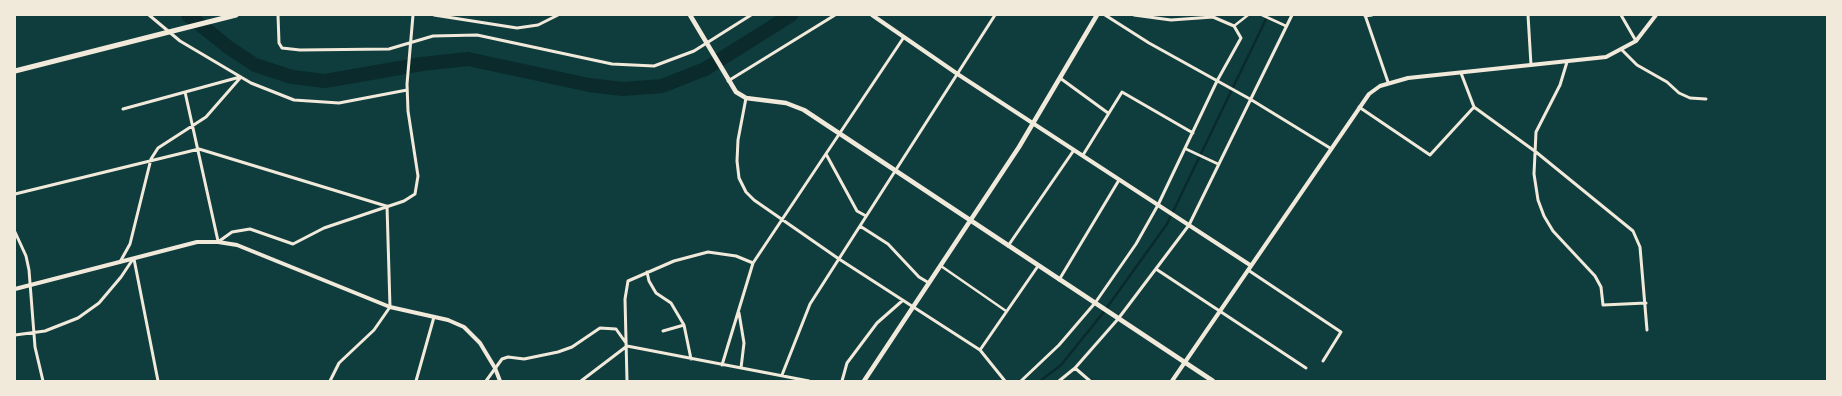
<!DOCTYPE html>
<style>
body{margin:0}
#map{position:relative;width:1842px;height:396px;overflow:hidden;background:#0f3d3e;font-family:"Crimson Pro",serif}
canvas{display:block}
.frame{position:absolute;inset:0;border:16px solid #f1e9da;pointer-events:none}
</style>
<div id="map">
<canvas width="1842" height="396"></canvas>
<div class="frame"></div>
</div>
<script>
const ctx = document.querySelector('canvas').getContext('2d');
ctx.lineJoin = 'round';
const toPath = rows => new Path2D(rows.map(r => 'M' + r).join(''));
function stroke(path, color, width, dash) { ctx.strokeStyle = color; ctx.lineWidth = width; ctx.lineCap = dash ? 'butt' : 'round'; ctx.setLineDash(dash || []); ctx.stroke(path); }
stroke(toPath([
 [1040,381,1061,365,1103,313,1167,224,1268,15]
]), '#0a2a2b', 2.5);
stroke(toPath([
 [188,15,228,47,255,65,292,77,325,81,422,64,468,59,589,85,623,89,662,86,705,69,791,15]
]), '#0a2a2b', 14);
stroke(toPath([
 [1262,15,1286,26],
 [1234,26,1248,15],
 [1186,149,1218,164],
 [941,266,1006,311]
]), '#f1e9da', 2.5);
stroke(toPath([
 [149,15,180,41,251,83,294,100,339,103,407,90],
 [278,15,279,43,282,48,300,50,389,49,433,36,477,35,612,64,654,66,694,51,751,15],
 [434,15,517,28,538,25,558,15],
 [1105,15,1149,43,1250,99,1330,148],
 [1365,15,1388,82],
 [1528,15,1531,65],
 [1621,15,1636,41],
 [1365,16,1372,15],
 [1622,50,1637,65,1667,82,1679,93,1690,98,1706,99],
 [1567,62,1560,85,1536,132,1534,174,1538,200,1544,216,1553,231,1595,276,1601,287,1603,305,1646,303],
 [1461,73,1474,107],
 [1060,78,1108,113],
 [728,81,835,15],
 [185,92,218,241],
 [746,98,738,140,737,161,739,178,746,192,754,200,839,259,980,350,1005,381],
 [1359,107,1430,155,1474,107,1536,152,1633,231,1640,247,1647,330],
 [123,109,240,77],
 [826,154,857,211,866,216],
 [1083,155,1122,92,1193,133],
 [15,194,199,149,386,206],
 [860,226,888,244,919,277,929,283],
 [15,232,26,256,29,270,35,347,43,381],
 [218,242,232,232,250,229,293,244,324,228,404,201,415,194,418,176,408,111,407,84,413,15],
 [1008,246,1074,150],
 [134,259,158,381],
 [120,262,130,244,151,159,158,148,206,117,241,77],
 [1156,269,1306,368],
 [1248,270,1341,332,1323,361],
 [647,272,649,281,656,293,671,303,684,325,691,359],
 [1059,280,1119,180],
 [739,313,744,343,741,368],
 [663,331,684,325],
 [15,335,45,331,78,318,99,303,121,277,133,259],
 [980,350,1038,266],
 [722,365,753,263,904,37],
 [1075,368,1090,381],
 [782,375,810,304,995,15],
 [330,381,339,363,374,330,390,307,387,206],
 [416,381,434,317],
 [486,381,502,359,508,357,524,359,558,352,572,347,600,328,616,329,626,343],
 [581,381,627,346,809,381],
 [627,381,625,299,628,281,674,261,708,252,736,256,753,263],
 [842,381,847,363,877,323,902,301],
 [1021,381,1059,345,1095,303,1136,244,1158,205,1217,81,1241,38,1234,26,1213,17,1171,20,1134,15],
 [1059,381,1075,368,1118,319,1189,225,1292,15]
]), '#f1e9da', 3);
stroke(toPath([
 [872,15,959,75,1250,265],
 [15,289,197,242,218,242,237,245,390,307,448,320,464,327,480,343,495,368,500,381],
 [1172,381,1369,94,1380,86,1408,78,1606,57,1636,41,1656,15]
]), '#f1e9da', 4);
stroke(toPath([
 [690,15,736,92,746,98,786,103,804,110,1213,381],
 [864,381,1019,147,1097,15]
]), '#f1e9da', 4.5);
stroke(toPath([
 [15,71,236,15]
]), '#f1e9da', 5);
</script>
